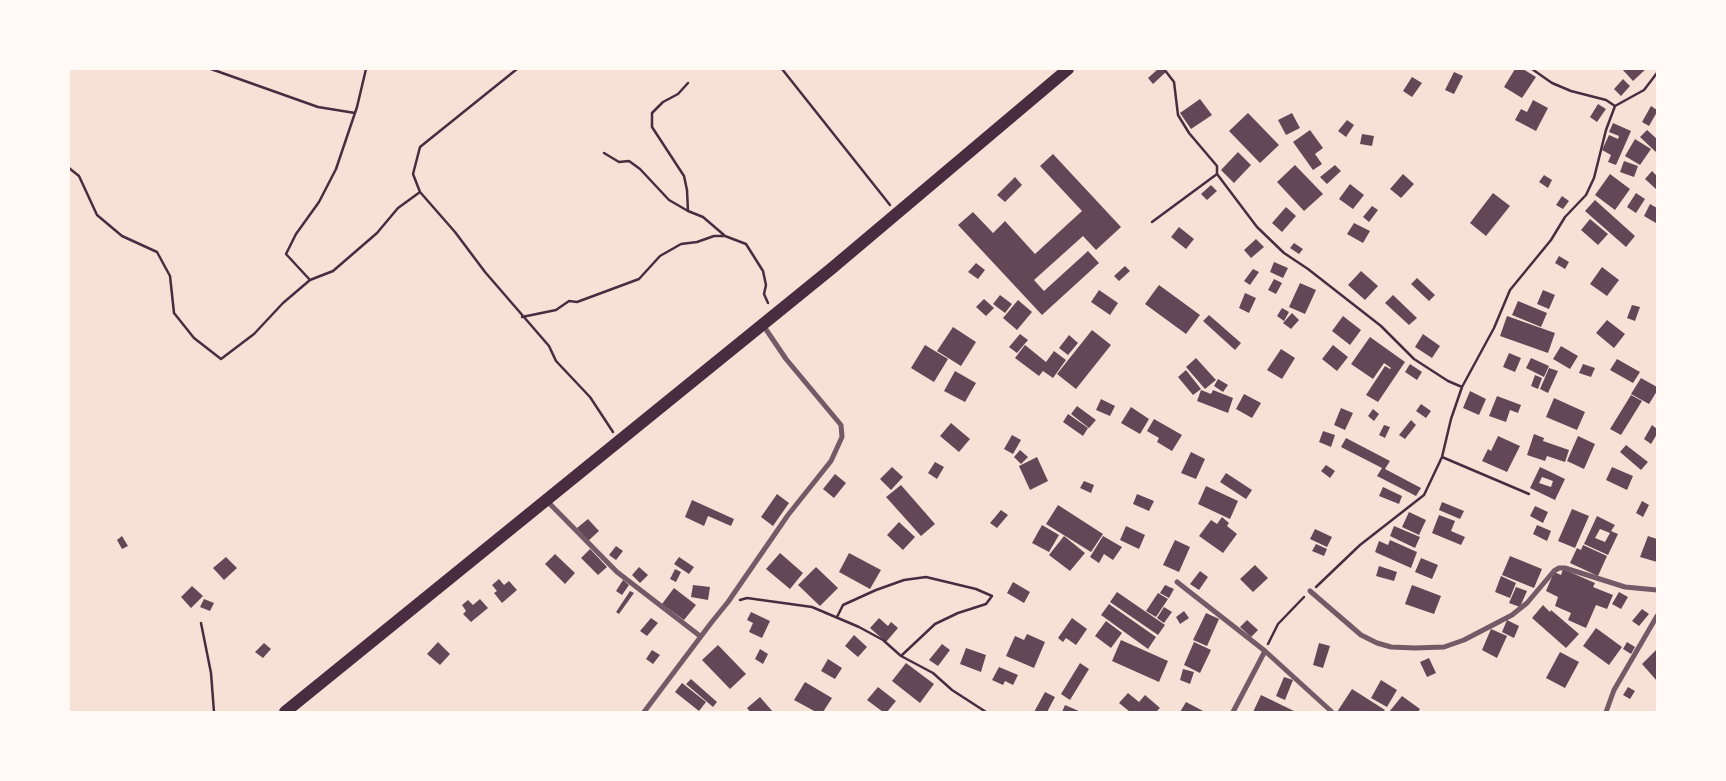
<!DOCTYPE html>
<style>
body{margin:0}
#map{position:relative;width:1726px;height:781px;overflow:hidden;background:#f7e1d7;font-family:"PT Sans",sans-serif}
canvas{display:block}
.frame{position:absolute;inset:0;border:70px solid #fffaf5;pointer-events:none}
</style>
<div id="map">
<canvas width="1726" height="781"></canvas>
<div class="frame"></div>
</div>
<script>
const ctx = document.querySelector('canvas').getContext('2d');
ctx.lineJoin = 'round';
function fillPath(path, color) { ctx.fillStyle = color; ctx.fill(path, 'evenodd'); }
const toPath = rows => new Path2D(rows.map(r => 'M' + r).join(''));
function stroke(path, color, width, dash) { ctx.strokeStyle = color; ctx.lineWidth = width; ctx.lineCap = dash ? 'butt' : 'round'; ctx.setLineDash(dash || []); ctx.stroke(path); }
fillPath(toPath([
 [1158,69,1163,69,1166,72,1153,84,1148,78],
 [1515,69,1523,69,1536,77,1522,98,1504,87],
 [1622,69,1646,69,1633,81],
 [1454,72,1463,76,1454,94,1445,90],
 [1412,77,1422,83,1412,97,1403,91],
 [1623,79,1630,86,1621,96,1614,89],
 [1200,99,1212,115,1191,129,1180,113],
 [1533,100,1548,108,1536,131,1515,120,1521,109,1527,112],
 [1598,104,1606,109,1597,122,1590,117],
 [1651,106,1657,110,1657,112,1649,126,1642,122],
 [1248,113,1279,145,1260,163,1229,131],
 [1292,113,1300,128,1286,135,1278,120],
 [1347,120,1354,125,1346,137,1338,131],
 [1613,123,1631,131,1616,165,1608,162,1611,155,1602,150,1609,135,1618,139,1619,136,1609,132],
 [1310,130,1323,148,1315,154,1322,164,1313,170,1293,142],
 [1647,130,1657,139,1657,153,1640,137],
 [1362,134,1374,136,1372,146,1360,144],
 [1635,139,1651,149,1640,165,1625,156],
 [1238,152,1251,165,1234,183,1221,170],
 [1053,154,1121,227,1096,250,1083,236,1034,280,1044,291,1088,251,1099,263,1042,315,958,225,973,212,993,233,1005,221,1035,254,1082,211,1040,166],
 [1624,161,1638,166,1634,177,1620,172],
 [1295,165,1323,194,1304,211,1277,182],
 [1335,165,1341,171,1327,184,1320,177],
 [1652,171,1657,176,1657,190,1645,179],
 [1403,174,1414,184,1401,198,1390,189],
 [1610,174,1630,189,1615,210,1595,195],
 [1544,175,1552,180,1548,188,1539,182],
 [1015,177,1022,185,1005,202,997,195],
 [1350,184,1364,195,1353,209,1339,199],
 [1211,185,1217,191,1207,200,1201,194],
 [1493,193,1510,206,1486,236,1470,223],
 [1636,193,1645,199,1636,213,1627,207],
 [1562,196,1569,201,1563,209,1556,205],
 [1595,200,1635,236,1626,247,1585,211],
 [1650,204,1657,208,1656,223,1644,216],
 [1372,206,1378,210,1369,222,1363,217],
 [1286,207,1296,216,1282,232,1272,223],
 [1590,219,1608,234,1598,245,1581,230],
 [1354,223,1370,231,1363,243,1347,234],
 [1179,227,1194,239,1186,249,1171,237],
 [1256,239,1264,247,1251,258,1244,250],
 [1294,243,1303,249,1299,254,1290,248],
 [1559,256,1569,262,1565,269,1555,263],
 [1274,262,1288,268,1283,278,1270,272],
 [976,263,985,270,978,279,968,272],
 [1125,266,1130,271,1119,281,1114,276],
 [1602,267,1619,280,1607,296,1590,284],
 [1253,269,1259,272,1250,285,1244,281],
 [1361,271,1378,286,1365,300,1348,285],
 [1417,278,1435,295,1429,301,1411,284],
 [1274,279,1282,283,1276,294,1268,290],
 [1300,283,1316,290,1305,314,1289,307],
 [1159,285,1200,315,1186,334,1145,304],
 [1099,290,1118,303,1110,315,1091,302],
 [1543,290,1555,295,1549,309,1537,304],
 [1245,293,1256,298,1249,313,1239,308],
 [1000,295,1012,304,1005,313,993,304],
 [1393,295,1417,318,1409,325,1385,303],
 [984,299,994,308,986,316,976,307],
 [1018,300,1032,312,1017,330,1003,318],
 [1518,301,1547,313,1541,327,1512,315],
 [1632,305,1640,307,1635,321,1627,318],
 [1282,308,1289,312,1284,321,1277,316],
 [1292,313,1299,320,1291,329,1283,323],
 [1209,315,1241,343,1235,350,1203,321],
 [1343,316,1361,330,1350,345,1332,331],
 [1507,316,1555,333,1548,353,1500,336],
 [1607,320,1625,334,1614,348,1596,333],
 [953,327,976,342,961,366,937,351],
 [1092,330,1111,345,1076,389,1057,374],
 [1020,334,1028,340,1017,353,1009,347],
 [1423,334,1440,346,1432,358,1415,347],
 [1069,335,1078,343,1068,355,1059,348],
 [1370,337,1405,362,1378,402,1366,395,1385,366,1390,369,1391,368,1384,363,1373,379,1351,364],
 [925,345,948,359,934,382,911,368],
 [1025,345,1046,362,1054,351,1066,360,1053,378,1043,371,1039,376,1015,358],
 [1333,345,1348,357,1337,371,1322,359],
 [1561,346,1578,356,1570,369,1553,359],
 [1281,349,1295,358,1282,379,1267,370],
 [1509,353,1521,358,1515,372,1503,367],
 [1196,358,1216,380,1205,389,1186,367],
 [1531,358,1549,366,1544,377,1526,368],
 [1617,359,1640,372,1633,383,1610,370],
 [1410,364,1422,372,1417,380,1405,372],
 [1583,364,1595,368,1591,377,1579,373],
 [1549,368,1558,371,1548,393,1540,389],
 [1186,370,1201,389,1193,395,1178,377],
 [955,371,976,383,965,402,944,391],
 [1535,375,1542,378,1538,389,1531,386],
 [1641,378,1657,387,1657,391,1649,404,1631,394],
 [1218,379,1228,385,1223,392,1214,386],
 [1201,390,1211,394,1213,390,1233,398,1228,413,1197,401],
 [1470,391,1486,399,1479,415,1463,408],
 [1244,394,1261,403,1252,418,1236,409],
 [1631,395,1642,401,1621,435,1610,429],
 [1497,396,1521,405,1518,413,1510,410,1506,422,1489,416],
 [1554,398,1585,412,1577,430,1546,417],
 [1101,399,1115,406,1110,416,1096,410],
 [1421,404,1431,411,1426,418,1416,411],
 [1077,406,1096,420,1089,428,1071,414],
 [1131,407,1149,419,1140,434,1121,423],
 [1341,408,1353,413,1345,430,1334,425],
 [1373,409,1379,414,1374,421,1368,416],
 [1068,414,1088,428,1083,436,1063,422],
 [1154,419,1182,435,1172,451,1157,442,1159,438,1147,431],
 [1411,420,1416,425,1405,439,1399,435],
 [951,423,970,439,959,452,940,436],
 [1384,425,1390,427,1385,438,1379,435],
 [1652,425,1657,429,1657,434,1651,444,1644,439],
 [1323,431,1335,435,1331,447,1319,442],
 [1534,434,1544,438,1543,441,1569,450,1565,462,1547,456,1545,461,1527,455],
 [1012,435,1021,440,1013,454,1004,449],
 [1498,436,1520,446,1507,472,1482,461,1488,449,1491,451],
 [1578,436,1595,444,1584,469,1567,461],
 [1346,438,1390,461,1385,469,1421,488,1416,496,1377,476,1382,468,1341,447],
 [1626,445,1648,462,1641,470,1620,452],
 [1020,450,1028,457,1021,464,1014,457],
 [1191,452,1205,459,1196,479,1181,473],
 [1037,457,1048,481,1030,490,1019,466],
 [935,462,944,467,937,479,928,473],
 [1326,465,1335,471,1330,478,1321,471],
 [892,467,903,477,891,490,880,479],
 [1540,467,1565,479,1555,500,1530,488],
 [1542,477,1553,481,1551,487,1539,483],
 [1612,467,1633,476,1627,490,1606,480],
 [1226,473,1252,490,1246,499,1220,482],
 [835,474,846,483,834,498,823,489],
 [1084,481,1094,485,1091,493,1080,488],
 [901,485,935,524,921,536,886,497],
 [1206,486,1238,501,1230,519,1198,504],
 [1383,487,1402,496,1399,504,1379,496],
 [777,494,789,503,773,526,761,517],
 [1137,494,1154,501,1149,511,1133,504],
 [692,500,734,519,731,526,708,516,704,526,685,517],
 [1642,501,1649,505,1643,517,1636,513],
 [1442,502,1464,511,1460,519,1439,510],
 [1058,505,1103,534,1091,552,1046,524],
 [1535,506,1548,512,1543,523,1530,516],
 [1572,509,1589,516,1575,548,1558,541],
 [1001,510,1008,515,997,528,990,523],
 [1409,512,1426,520,1419,535,1402,527],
 [1439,515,1455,521,1451,531,1465,537,1461,545,1432,533],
 [1597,516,1615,525,1611,531,1618,534,1608,555,1584,544],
 [1600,529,1610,533,1605,542,1595,538],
 [1222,517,1229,523,1227,526,1237,534,1223,553,1199,536,1211,520,1217,524],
 [588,519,599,531,588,541,577,528],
 [899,522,915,537,903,550,887,535],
 [1042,525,1059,535,1049,552,1032,543],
 [1537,525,1551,531,1547,541,1533,534],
 [1126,526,1145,535,1139,549,1120,540],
 [1394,526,1420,537,1415,548,1390,536],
 [1315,529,1332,537,1327,547,1310,539],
 [122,536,128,546,122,549,117,540],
 [1064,536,1085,553,1070,571,1049,555],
 [1103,536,1122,547,1113,560,1104,554,1099,563,1090,557],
 [1648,536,1657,539,1657,562,1640,557],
 [1175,540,1190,547,1179,572,1163,565],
 [1390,540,1417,552,1411,568,1375,552,1379,541,1388,545],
 [1316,544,1327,549,1324,556,1312,551],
 [1583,545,1607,556,1598,576,1570,563,1577,548,1581,550],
 [616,546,623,551,616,560,609,555],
 [590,549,607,567,598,575,581,558],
 [780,553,803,573,790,589,766,569],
 [849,553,881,570,870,589,839,572],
 [555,554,575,573,565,584,545,564],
 [1510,556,1542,569,1534,588,1502,575],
 [226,557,237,568,224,580,213,568],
 [679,557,694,567,689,574,674,564],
 [1421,558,1438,565,1432,579,1415,572],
 [1255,565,1268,578,1253,592,1240,579],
 [1379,566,1397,572,1394,581,1376,576],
 [639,567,648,575,640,583,632,575],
 [816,567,838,588,820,606,798,585],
 [675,569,681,572,676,582,670,579],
 [1563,569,1595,583,1593,587,1613,595,1607,609,1596,605,1586,628,1568,620,1571,613,1555,606,1558,597,1546,591,1554,572,1561,575],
 [1200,571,1208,577,1199,590,1190,584],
 [1501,576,1516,583,1510,598,1495,592],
 [499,579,504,585,509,581,517,590,502,603,494,593,497,591,492,585],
 [623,580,629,585,622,595,616,591],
 [1013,582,1030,592,1024,603,1007,593],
 [693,585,710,587,708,600,691,597],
 [1165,585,1174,589,1169,598,1160,593],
 [1412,585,1441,596,1434,614,1405,604],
 [192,586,203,596,191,608,181,597],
 [1516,587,1527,591,1520,607,1509,603],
 [674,588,696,605,684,620,662,604],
 [630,591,634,593,619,614,616,612],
 [1117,592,1165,625,1158,635,1110,602],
 [1619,592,1628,597,1621,609,1612,604],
 [1158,593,1168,599,1156,617,1146,611],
 [204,599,214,603,210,611,200,607],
 [480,599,488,608,471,622,463,614,466,611,462,605,468,600,473,605],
 [1109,604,1156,637,1148,649,1101,615],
 [1543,605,1550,612,1551,610,1579,634,1566,648,1532,618],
 [1164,607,1172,612,1164,623,1157,618],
 [1642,609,1649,614,1639,626,1632,621],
 [1184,611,1189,618,1180,624,1176,617],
 [751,612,770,621,762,638,749,632,753,623,747,620],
 [1206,613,1219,619,1207,646,1193,640],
 [651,618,658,623,647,636,640,631],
 [879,618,888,626,891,622,898,628,886,642,870,628],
 [1072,618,1087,629,1076,645,1066,638,1063,642,1058,638],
 [1247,620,1258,630,1251,637,1240,627],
 [1507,620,1519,626,1514,638,1502,632],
 [1106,621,1122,633,1111,648,1095,636],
 [1596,628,1622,647,1609,665,1583,646],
 [1491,629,1507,636,1497,658,1482,650],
 [1027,634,1045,642,1034,668,1006,656,1015,636,1024,640],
 [854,635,867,647,858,657,845,646],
 [1121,640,1168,661,1159,682,1112,661],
 [438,642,450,654,440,665,427,654],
 [1194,642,1211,650,1200,673,1184,665],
 [1627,642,1635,647,1631,654,1623,649],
 [264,643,271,649,263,658,255,652],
 [1319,643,1330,646,1323,668,1313,665],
 [942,644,950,650,938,666,929,660],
 [718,645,746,674,730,689,702,660],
 [966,648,986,655,981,672,960,664],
 [760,649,768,654,763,664,755,659],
 [1657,649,1657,681,1642,664],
 [652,650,660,655,653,664,646,659],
 [1560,652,1579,662,1565,688,1546,678],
 [1429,658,1436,673,1427,677,1420,662],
 [828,659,842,668,835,679,821,671],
 [906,663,934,684,920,703,892,681],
 [1080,663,1089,669,1070,700,1061,694],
 [999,667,1018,675,1013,685,1005,681,1003,685,992,680],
 [1183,669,1194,672,1190,684,1180,680],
 [1284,677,1293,680,1285,700,1276,696],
 [691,679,717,702,713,707,686,684],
 [1381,680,1397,690,1387,707,1371,698],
 [805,682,832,698,823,712,816,712,794,700],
 [682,683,706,702,699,711,675,692],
 [878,687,896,701,887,712,883,712,867,700],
 [1628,687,1635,691,1630,699,1623,695],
 [1352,689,1385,710,1383,712,1337,712],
 [1045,692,1055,697,1047,712,1034,712],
 [1128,693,1139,702,1145,695,1160,708,1156,712,1130,712,1119,703],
 [1261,695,1294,711,1294,712,1253,712],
 [1402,696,1420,709,1418,712,1389,712],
 [760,697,773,712,750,712,747,708],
 [1186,702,1205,712,1180,712],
 [1065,705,1081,712,1062,712]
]), '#644757');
stroke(toPath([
 [211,69,318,107,355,113],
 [517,69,420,147,413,174,420,192,455,232,485,272,549,346,556,361,590,397,613,432],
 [782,69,890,205],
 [1164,69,1174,82,1178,115,1189,133,1217,166,1217,174,1257,227,1284,253,1308,269,1381,326,1414,359,1448,381,1462,387],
 [1532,69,1552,83,1571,91,1606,100,1615,106],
 [688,83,678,94,663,102,652,113,652,127,684,176,687,190,688,211,703,217,724,235],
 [604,153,619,162,629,161,640,169,669,200,688,211],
 [69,168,79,176,97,215,122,236,157,252,170,276,174,313,194,338,221,359,254,334,283,303,310,280,286,254,296,234,319,202,336,169,357,107,366,69],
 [1152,222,1217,174],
 [310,280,333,271,377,233,398,208,420,192],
 [522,317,556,310,569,301,577,302,639,279,660,256,681,244,697,242,714,236,725,236,746,244,763,271,766,285,764,294,768,303],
 [1442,457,1529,494],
 [1316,587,1360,545,1424,495,1442,457,1451,419,1462,387,1494,328,1510,290,1551,240,1565,217,1586,195,1594,178,1606,130,1615,106,1644,90,1657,73],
 [740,600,747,598,812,607,859,627,883,640,901,656,933,673,952,690,986,712],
 [837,617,843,605,876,590,904,580,926,577,976,589,992,596,986,604,958,613,935,624,901,656],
 [201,623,211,673,214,712],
 [1268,644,1278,624,1304,597]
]), '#4a2c40', 2.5);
stroke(toPath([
 [546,500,617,572,700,636],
 [1177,582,1265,651,1332,712],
 [1310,591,1361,635,1377,643,1391,647,1415,648,1444,647,1464,640,1512,615,1527,603,1554,571,1559,568,1565,568,1625,587,1657,590],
 [644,712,711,623,728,602,788,515,831,461,842,437,841,425,786,359,763,325],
 [1233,712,1265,651],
 [1606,712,1614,690,1657,616]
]), '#755966', 5);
stroke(toPath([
 [285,712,831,269,1068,69]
]), '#4a2c40', 12);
</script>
